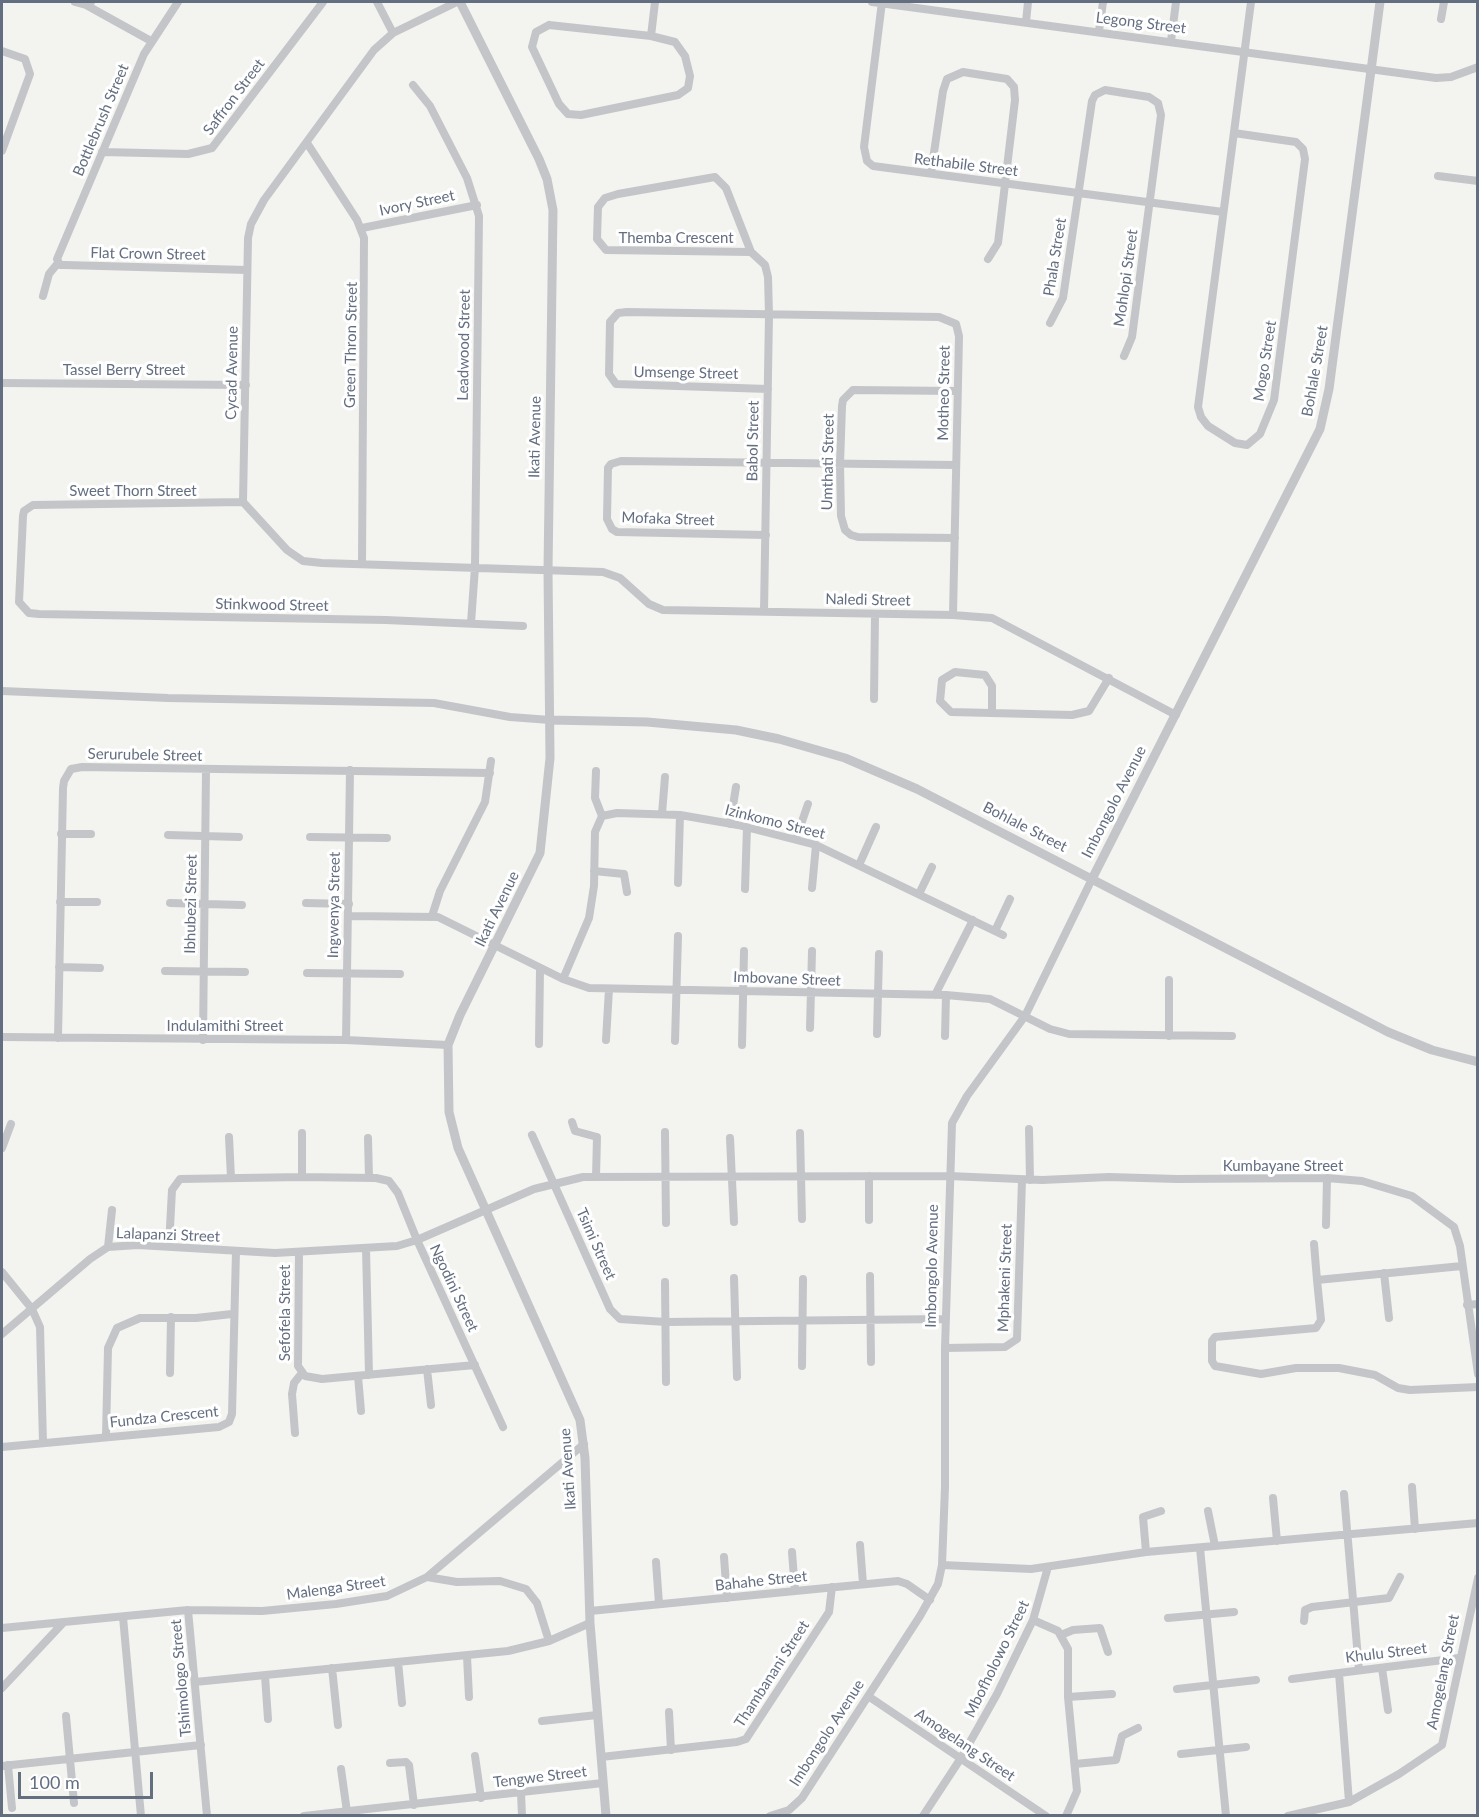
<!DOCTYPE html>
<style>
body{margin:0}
#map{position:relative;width:1479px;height:1817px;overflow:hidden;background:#f3f4ef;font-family:Lato,sans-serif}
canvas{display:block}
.frame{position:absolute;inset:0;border:3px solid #636e80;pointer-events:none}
.scale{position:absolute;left:18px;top:1772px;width:135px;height:27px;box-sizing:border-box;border:3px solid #636e80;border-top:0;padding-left:8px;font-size:18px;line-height:21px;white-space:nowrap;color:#636e80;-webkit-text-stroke:4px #fff;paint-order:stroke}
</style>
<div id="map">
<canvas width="1479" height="1817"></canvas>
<div class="frame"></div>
<div class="scale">100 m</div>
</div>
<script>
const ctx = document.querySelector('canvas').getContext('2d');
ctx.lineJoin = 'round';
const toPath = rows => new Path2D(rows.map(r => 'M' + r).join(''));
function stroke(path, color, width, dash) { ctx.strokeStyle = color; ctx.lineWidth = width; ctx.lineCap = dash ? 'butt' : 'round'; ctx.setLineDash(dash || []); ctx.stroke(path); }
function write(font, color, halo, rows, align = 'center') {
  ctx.font = font + ' Lato,sans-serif'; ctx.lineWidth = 6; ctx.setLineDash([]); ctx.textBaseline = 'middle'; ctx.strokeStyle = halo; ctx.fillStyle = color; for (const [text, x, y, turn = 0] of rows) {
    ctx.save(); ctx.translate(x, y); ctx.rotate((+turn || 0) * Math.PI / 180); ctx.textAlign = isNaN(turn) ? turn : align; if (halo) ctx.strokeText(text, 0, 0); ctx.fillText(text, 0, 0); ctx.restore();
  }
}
stroke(toPath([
 [75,2,86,5,91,2],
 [178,2,144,54,57,259,60,265,65,265,247,270],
 [377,2,393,33],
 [457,2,393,33,374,50,264,200,251,224,248,238,243,502,287,550,303,561,322,563,603,572,620,578,649,604,663,610,953,615,992,618,1176,715],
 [872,2,1436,78,1451,77,1478,67],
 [882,2,864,147,867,161,873,166,1223,212],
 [86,5,151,41],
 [1441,19,1444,2],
 [1026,22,1028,2],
 [549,25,651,36,675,42,685,56,690,76,688,88,678,95,581,115,568,114,559,104,532,47,536,32,549,25],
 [1099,31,1103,2],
 [651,36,655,2],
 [1171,41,1176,2],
 [2,51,25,59,30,74,2,151],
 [413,85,430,106,467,178,479,216,475,567,471,623],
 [1234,133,1296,142,1303,149,1305,159,1274,400,1260,434,1247,445,1235,443,1208,426,1201,417,1198,407,1251,2],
 [307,143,357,220,364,238,362,564],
 [102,152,188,154,212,148,323,2],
 [931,173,943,91,947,79,963,72,1007,79,1014,87,1015,100,998,243,988,259],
 [1438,176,1478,181],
 [362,228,477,205],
 [751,252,606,250,597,239,598,207,605,198,618,194,715,177,726,188,751,252,765,265,768,277,769,315,764,611],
 [43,296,49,274,58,263],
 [1050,323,1063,298,1092,101,1095,95,1105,90,1149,97,1158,103,1161,115,1132,337,1124,356],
 [2,383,246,385],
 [768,389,616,384,609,374,610,322,618,313,627,312,939,317,956,324,959,336,953,615],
 [243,502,33,505,24,511,23,516,19,602,29,613,39,614,386,620,523,626],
 [766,535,617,532,612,529,607,519,608,468,611,464,621,461,956,465],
 [955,538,858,537,851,535,845,530,841,516,840,464,842,406,843,400,853,390,957,391],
 [2,691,168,698,434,703,510,717,550,720],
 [874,699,875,615],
 [992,713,992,686,985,675,955,672,942,680,940,701,951,712,1072,715,1089,711,1109,678],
 [596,771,595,798,602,816],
 [662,814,665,777],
 [602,816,617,813,680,815,738,825,816,845,1003,935],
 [730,824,736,787],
 [61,834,91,834],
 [168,835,239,837],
 [310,837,387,838],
 [796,839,808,804],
 [859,865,876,827],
 [594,871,624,874,627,892],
 [678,883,680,815],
 [812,888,816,845],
 [745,889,747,827],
 [919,894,932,867],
 [60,902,97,902],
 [170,903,242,905],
 [306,903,349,904],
 [349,916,438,917,563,979,589,988,946,995,990,999,1050,1029,1069,1034,1232,1036],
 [432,916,440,891,485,802,491,761],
 [995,931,1010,899],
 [59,967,100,968],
 [165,971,245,972],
 [307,973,400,974],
 [563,979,589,918,594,886,595,832,602,816],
 [935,995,973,920],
 [810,1028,812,951],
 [877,1034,879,954],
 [945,1036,946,995],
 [1169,1036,1169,980],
 [2,1037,346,1040,448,1045],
 [58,1038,63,788,64,781,71,769,82,767,490,773],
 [203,1040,206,770],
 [346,1040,350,770],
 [606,1040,609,989],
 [675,1041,678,936],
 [539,1044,540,969],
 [742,1045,744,951],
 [572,1122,575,1131,597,1137,596,1177],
 [1029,1129,1030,1180],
 [665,1132,666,1223],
 [302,1133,302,1177],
 [800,1133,802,1219],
 [532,1135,610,1309,620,1319,666,1322,946,1319],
 [229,1137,231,1178],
 [368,1138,369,1178],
 [730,1138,734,1222],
 [2,1148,11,1124],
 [869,1220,869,1176],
 [1326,1225,1327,1178],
 [1314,1244,1317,1280],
 [169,1246,172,1190,180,1179,302,1177,376,1178,389,1181,398,1193,417,1240,503,1427],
 [108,1247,112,1210],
 [366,1248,369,1375],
 [299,1252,298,1366,305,1376,322,1379,475,1365],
 [1462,1266,1317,1280,1321,1320,1316,1328,1215,1337,1212,1341,1212,1361,1215,1366,1261,1374,1296,1368,1339,1368,1375,1375,1398,1388,1410,1390,1478,1387],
 [2,1272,32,1309,40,1327,43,1443],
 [1384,1273,1389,1318],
 [870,1276,871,1362],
 [734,1278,737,1377],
 [665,1282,666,1382],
 [1467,1305,1478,1304],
 [2,1334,90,1259,108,1247,138,1245,275,1253,397,1246,417,1240,534,1189,583,1177,949,1176,1042,1180,1109,1177,1177,1179,1327,1178,1362,1181,1412,1196,1454,1227,1460,1246,1478,1374],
 [945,1348,1005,1347,1017,1339,1022,1180],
 [802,1366,803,1279],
 [427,1369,431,1405],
 [170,1373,171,1317],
 [358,1376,361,1411],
 [295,1433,292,1394,294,1383,302,1373],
 [106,1436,108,1348,117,1328,140,1318,196,1318,232,1314],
 [2,1447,219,1427,229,1422,232,1414,236,1251],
 [1412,1487,1415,1529],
 [1344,1494,1359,1670],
 [1273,1498,1277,1541],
 [1208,1511,1215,1546],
 [860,1545,863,1584],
 [1200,1548,1226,1816],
 [792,1552,795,1591],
 [1146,1552,1143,1517,1161,1511],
 [724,1557,727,1598],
 [656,1562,659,1604],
 [942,1565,1031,1569,1146,1552,1478,1523],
 [427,1577,584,1444],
 [188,1610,207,1816],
 [590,1611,898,1581,907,1584,930,1600],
 [123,1617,141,1816],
 [1168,1618,1234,1612],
 [1033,1620,1058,1631,1068,1649,1068,1697,1077,1791,1066,1816],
 [1304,1621,1305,1610,1312,1607,1389,1598,1400,1577],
 [2,1628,188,1610,262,1611,336,1604,387,1596,427,1577,457,1582,500,1581,526,1589,537,1603,549,1641],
 [1061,1635,1073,1630,1100,1628,1108,1652],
 [467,1656,469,1697],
 [398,1662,402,1703],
 [332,1668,338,1725],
 [1382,1668,1388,1710],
 [265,1676,268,1719],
 [1292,1679,1339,1673],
 [195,1682,508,1651,549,1641,590,1623],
 [2,1688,63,1623],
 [1177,1689,1256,1680],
 [868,1696,1046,1816],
 [1068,1697,1112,1694],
 [669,1712,671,1750],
 [66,1716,74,1803],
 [542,1721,597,1715],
 [1181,1754,1246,1747],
 [475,1756,481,1798],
 [601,1757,737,1742,746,1739,829,1612,832,1587],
 [390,1763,406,1762,409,1765,414,1805],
 [1075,1764,1116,1760,1122,1736,1138,1728],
 [8,1765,12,1808],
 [2,1766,201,1745],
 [341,1769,347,1812],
 [521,1793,522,1816],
 [1349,1802,1339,1673,1459,1658],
 [304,1816,603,1783],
 [770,1816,789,1810,802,1798,920,1616,938,1584,942,1565,945,1487,945,1348,952,1123,967,1096,1025,1016,1092,879],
 [923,1816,961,1758,997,1694,1033,1620,1048,1567],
 [1288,1816,1349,1802,1399,1774,1442,1745,1478,1578]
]), '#c3c5c9', 8);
stroke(toPath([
 [460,2,539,159,547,179,553,210,548,570,550,758,540,853,460,1015,448,1045,449,1112,458,1148,580,1420,585,1458,590,1623,606,1816],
 [550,720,647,722,736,730,779,739,845,758,917,789,1388,1032,1432,1050,1478,1062],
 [1092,879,1320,429,1329,389,1380,2]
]), '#c3c5c9', 9);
write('15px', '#636e80', '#fff', [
 ["Legong Street",1141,23,7],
 ["Saffron Street",234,97,-53],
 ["Bottlebrush Street",101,120,-67],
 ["Rethabile Street",966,165,7],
 ["Ivory Street",417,203,-12],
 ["Themba Crescent",676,238],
 ["Flat Crown Street",148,254,1],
 ["Phala Street",1055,257,-81],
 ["Mohlopi Street",1126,278,-82],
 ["Green Thron Street",351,345,-89],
 ["Leadwood Street",464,345,-89],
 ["Mogo Street",1265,361,-81],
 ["Tassel Berry Street",124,370],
 ["Bohlale Street",1315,371,-80],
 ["Cycad Avenue",232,373,-89],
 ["Umsenge Street",686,373,1],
 ["Motheo Street",944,393,-89],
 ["Ikati Avenue",535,437,-89],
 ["Babol Street",753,441,-89],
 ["Umthati Street",828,462,-89],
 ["Sweet Thorn Street",133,491],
 ["Mofaka Street",668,519,2],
 ["Naledi Street",868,600,1],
 ["Stinkwood Street",272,605,1],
 ["Serurubele Street",145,755,1],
 ["Imbongolo Avenue",1114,802,-63],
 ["Izinkomo Street",775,822,14],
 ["Bohlale Street",1025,827,27],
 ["Ibhubezi Street",191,904,-89],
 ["Ingwenya Street",334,905,-89],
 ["Ikati Avenue",497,909,-64],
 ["Imbovane Street",787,979,2],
 ["Indulamithi Street",225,1026],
 ["Kumbayane Street",1283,1166],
 ["Lalapanzi Street",168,1235,2],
 ["Tsimi Street",596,1244,66],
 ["Imbongolo Avenue",932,1266,-89],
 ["Mphakeni Street",1005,1278,-88],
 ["Ngodini Street",454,1288,65],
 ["Sefofela Street",285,1313,-90],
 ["Fundza Crescent",164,1417,-6],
 ["Ikati Avenue",568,1469,-94],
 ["Bahahe Street",761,1581,-6],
 ["Malenga Street",336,1588,-8],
 ["Khulu Street",1386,1653,-7],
 ["Mbofholowo Street",997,1659,-64],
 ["Amogelang Street",1443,1672,-79],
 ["Thambanani Street",772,1674,-57],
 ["Tshimologo Street",181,1678,-95],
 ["Imbongolo Avenue",827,1733,-57],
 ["Amogelang Street",965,1745,34],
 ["Tengwe Street",540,1777,-7]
]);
</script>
